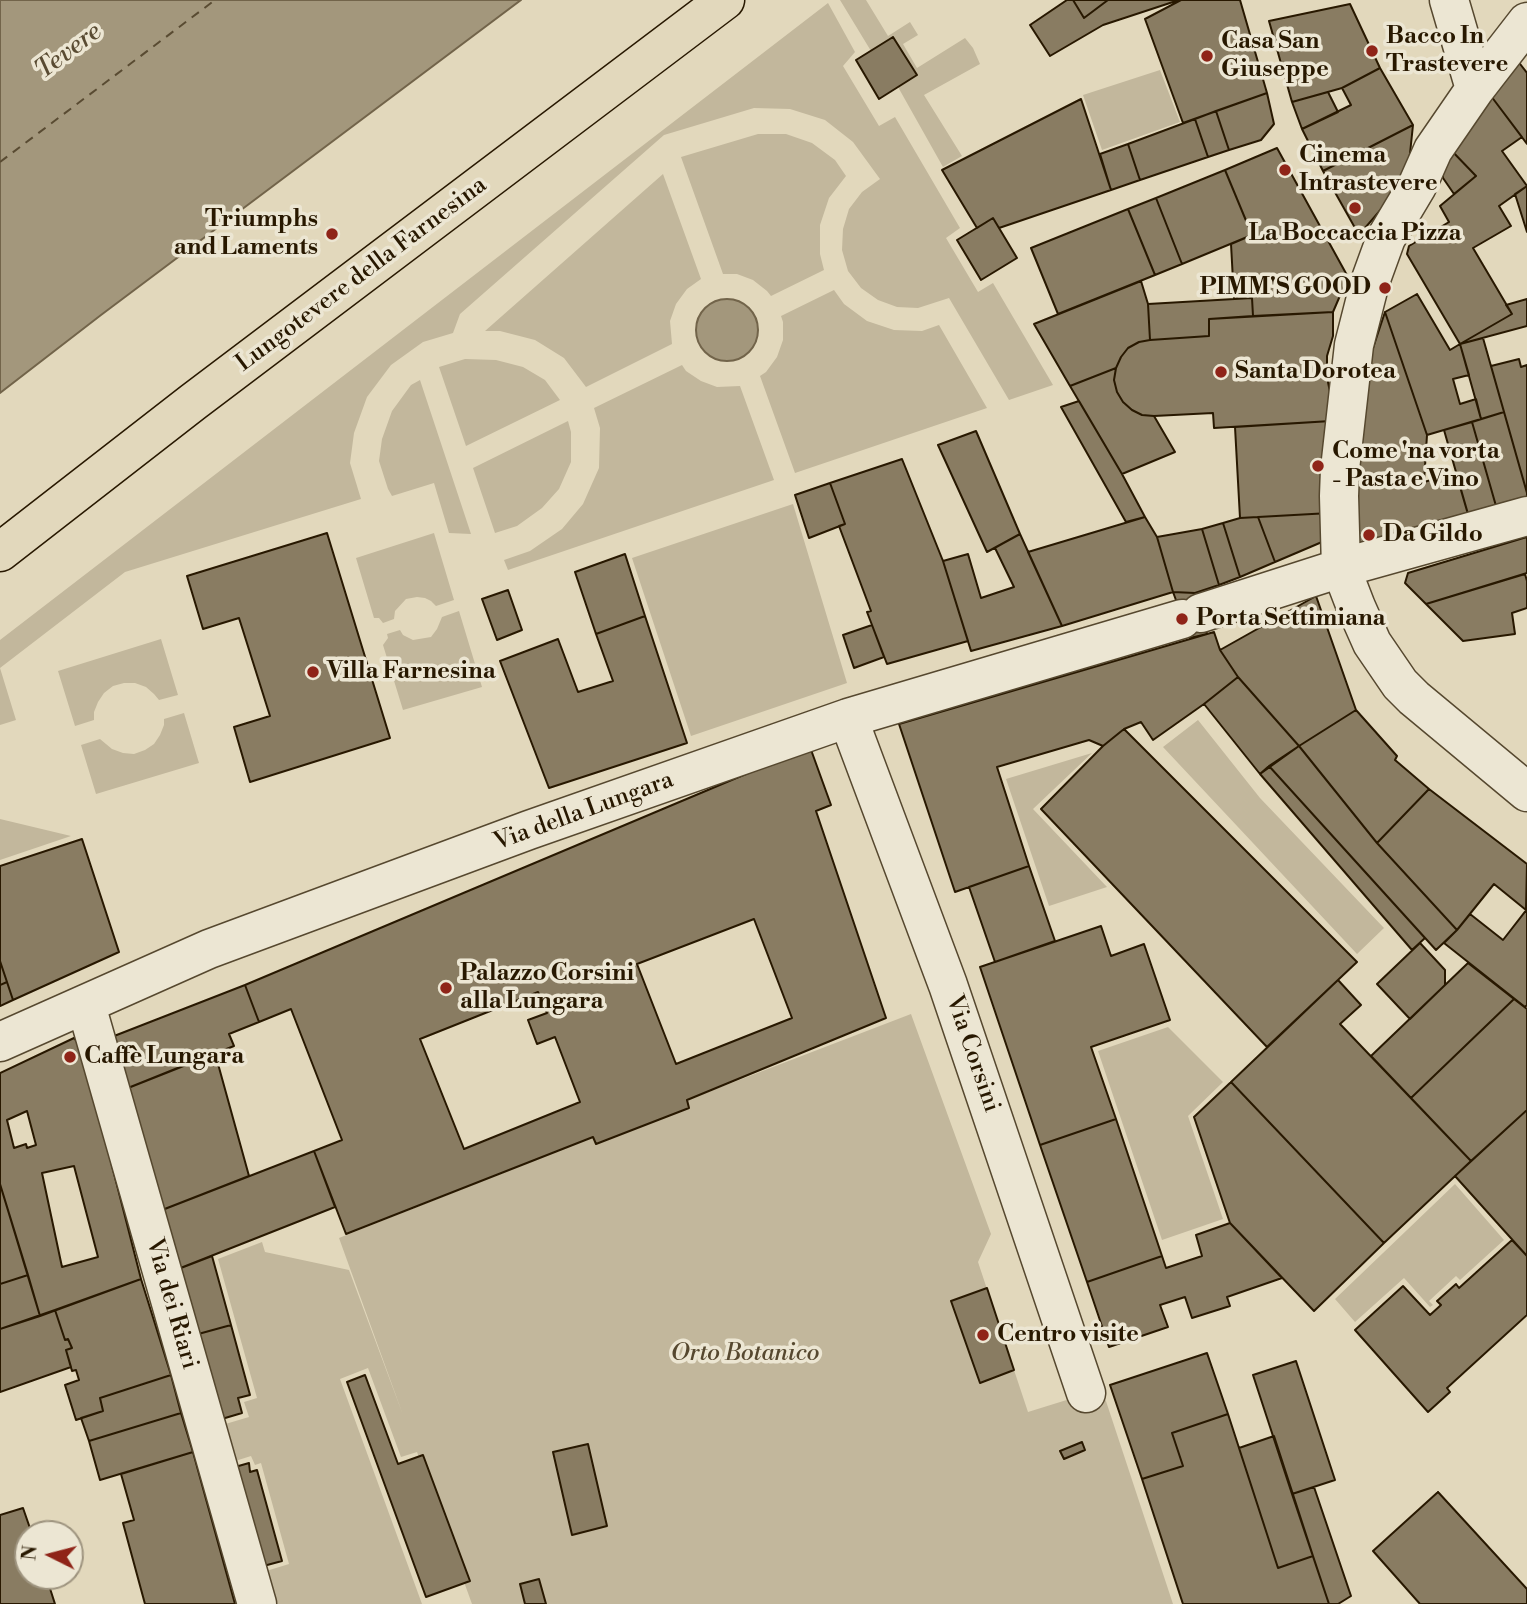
<!DOCTYPE html>
<meta charset="utf-8">
<style>
body{margin:0}
#map{position:relative;width:1527px;height:1604px;overflow:hidden;background:#e2d8bc;font-family:"Libre Bodoni",serif}
canvas{display:block}
.north{position:absolute;left:14px;top:1520px;width:70px;height:70px;box-sizing:border-box;background:#ece6d3;border:2px solid #9e947f;border-radius:50%;rotate:276deg;font-size:19px;font-weight:700;line-height:28px;text-align:center;color:#281800}
.north::after{content:'';display:block;margin:auto;width:24px;height:32px;background:#8f2418;clip-path:polygon(50% 0,100% 100%,50% 72%,0 100%)}
</style>
<div id="map">
<canvas width="1527" height="1604"></canvas>
<div class="north">N</div>
</div>
<script>
const ctx = document.querySelector('canvas').getContext('2d');
ctx.lineJoin = 'round';
function fillPath(path, color) { ctx.fillStyle = color; ctx.fill(path, 'evenodd'); }
const toPath = rows => new Path2D(rows.map(r => 'M' + r).join(''));
function stroke(path, color, width, dash) { ctx.strokeStyle = color; ctx.lineWidth = width; ctx.lineCap = dash ? 'butt' : 'round'; ctx.setLineDash(dash || []); ctx.stroke(path); }
function write(font, color, halo, rows, align = 'center') {
  ctx.font = font + ' "Libre Bodoni",serif'; ctx.lineWidth = 7; ctx.setLineDash([]); ctx.textBaseline = 'middle'; ctx.strokeStyle = halo; ctx.fillStyle = color; for (const [text, x, y, turn = 0] of rows) {
    ctx.save(); ctx.translate(x, y); ctx.rotate((+turn || 0) * Math.PI / 180); ctx.textAlign = isNaN(turn) ? turn : align; if (halo) ctx.strokeText(text, 0, 0); ctx.fillText(text, 0, 0); ctx.restore();
  }
}
fillPath(toPath([
 [840,0,866,0,888,36,910,22,918,35,903,44,917,68,965,38,973,48,980,64,924,95,962,156,943,167,898,87,916,75,894,38,871,51],
 [828,3,855,52,843,66,879,126,895,117,960,228,946,238,978,292,993,283,1053,385,1009,400,949,298,918,308,897,307,878,300,861,288,848,271,842,250,843,229,849,209,862,192,880,179,853,142,825,120,790,109,754,108,664,135,460,314,453,333,423,342,391,365,367,397,354,433,350,463,361,499,125,572,0,668,16,720,0,725,0,640],
 [1160,70,1180,122,1102,150,1083,95],
 [758,134,786,134,812,143,835,160,846,176,829,198,820,225,820,254,824,270,771,296,767,291,753,280,737,274,723,274,681,157],
 [663,174,701,279,687,289,676,304,670,321,672,344,586,387,564,358,535,340,500,331,485,331],
 [834,290,844,304,867,321,894,330,922,331,939,325,987,408,795,473,760,376,766,372,777,357,783,340,783,322,781,316],
 [465,359,496,360,523,367,545,380,560,400,466,446,439,367],
 [682,365,686,371,701,381,717,387,740,386,774,480,508,570,504,560,530,551,562,529,583,504,599,468,600,428,594,408],
 [420,380,471,534,449,533,434,483,392,496,388,489,379,461,382,439,392,411,411,385],
 [568,421,571,432,571,462,559,489,542,508,517,526,495,533,473,468],
 [793,504,847,683,691,736,632,558],
 [434,533,454,600,436,606,431,601,425,598,417,597,406,599,395,611,394,619,383,623,379,618,374,618,356,558],
 [459,611,482,687,403,710,383,645,388,638,387,634,400,630,403,635,413,640,431,637,437,629,442,617],
 [161,639,178,695,159,700,154,694,146,687,135,683,124,683,113,686,104,693,98,702,94,712,94,720,75,726,58,671],
 [184,713,199,763,96,794,81,745,100,739,112,749,123,753,134,754,145,750,154,744,160,735,164,725,164,719],
 [1198,720,1260,798,1384,928,1357,954,1163,747],
 [1092,753,1033,809,1107,887,1049,906,1006,779],
 [0,819,71,836,0,860],
 [911,1014,991,1234,978,1262,1028,1412,1102,1389,1173,1604,472,1604,417,1452,401,1457,368,1368,340,1379,422,1604,272,1604,263,1572,289,1564,261,1463,255,1465,251,1456,232,1462,222,1425,249,1417,244,1402,257,1398,218,1259,262,1242,265,1252,349,1270,403,1415,339,1238,593,1137,597,1144,689,1108,687,1100],
 [1168,1027,1223,1082,1188,1116,1223,1219,1162,1240,1098,1051],
 [1455,1184,1504,1240,1460,1280,1456,1276,1429,1301,1433,1305,1430,1307,1404,1278,1355,1322,1335,1299]
]), '#c2b79c');
const water = toPath([
 [0,0,521,0,101,315,0,393,0,0],
 '696 330a31 31 0 1 1 62 0a31 31 0 1 1-62 0Z'
]);
fillPath(water, '#a3977c');
stroke(water, '#72644a', 2);
stroke(toPath([
 [0,162,215,0]
]), '#594b32', 2, [9, 7]);
const building = toPath([
 [1067,0,1073,0,1084,18,1108,0,1179,0,1103,25,1050,56,1030,25,1067,0],
 [1073,0,1108,0,1084,18,1073,0],
 [1181,0,1240,0,1267,93,1183,123,1145,19,1181,0],
 [1350,4,1380,68,1342,88,1292,102,1269,21,1350,4],
 [893,37,917,75,879,99,856,60,893,37],
 [1517,60,1527,73,1527,144,1491,96,1517,60],
 [1380,68,1413,125,1323,171,1302,129,1351,105,1342,88,1380,68],
 [1328,92,1338,112,1302,129,1292,102,1328,92],
 [1267,93,1274,124,1261,140,1229,150,1216,111,1267,93],
 [1491,96,1522,137,1502,151,1527,186,1499,206,1511,226,1473,248,1512,314,1460,344,1407,254,1409,246,1449,222,1440,206,1476,176,1450,149,1491,96],
 [1081,99,1111,190,999,228,993,218,977,228,942,170,1081,99],
 [1216,111,1229,150,1208,157,1195,119,1216,111],
 [1195,119,1208,157,1140,180,1128,144,1195,119],
 [1413,125,1409,163,1414,171,1359,235,1323,171,1413,125],
 [1128,144,1140,180,1111,190,1100,154,1128,144],
 [1277,148,1348,277,1333,312,1253,316,1252,298,1234,299,1231,244,1252,235,1225,170,1277,148],
 [1450,149,1476,176,1454,194,1443,178,1441,161,1450,149],
 [1225,170,1252,235,1182,264,1156,198,1225,170],
 [1527,186,1527,232,1515,194,1527,186],
 [1156,198,1182,264,1155,275,1128,209,1156,198],
 [1128,209,1155,275,1058,314,1031,248,1128,209],
 [993,218,1017,258,981,280,957,240,993,218],
 [1141,281,1148,304,1150,340,1139,342,1128,348,1121,357,1116,368,1070,386,1034,324,1141,281],
 [1417,294,1450,350,1460,344,1469,375,1453,379,1460,404,1476,399,1481,419,1427,435,1385,312,1417,294],
 [1252,298,1253,316,1209,319,1209,336,1150,340,1148,304,1252,298],
 [1527,299,1527,326,1460,344,1512,314,1506,305,1527,299],
 [1333,312,1333,336,1327,356,1327,377,1331,397,1331,421,1214,428,1213,413,1154,416,1142,415,1132,410,1123,402,1117,392,1114,380,1116,368,1121,357,1128,348,1139,342,1150,340,1209,336,1209,319,1333,312],
 [1385,312,1427,435,1424,482,1456,473,1472,528,1352,551,1362,381,1385,312],
 [1483,338,1504,412,1481,419,1460,344,1483,338],
 [1519,359,1521,367,1527,365,1527,493,1491,366,1519,359],
 [1116,368,1114,380,1117,392,1123,402,1132,410,1142,415,1154,416,1175,452,1122,474,1070,386,1116,368],
 [1079,401,1122,474,1145,517,1126,522,1061,407,1079,401],
 [1504,412,1527,493,1527,512,1500,520,1472,422,1504,412],
 [1331,421,1330,513,1240,518,1235,427,1331,421],
 [1472,422,1500,520,1472,528,1444,430,1472,422],
 [976,431,1020,534,987,552,938,445,976,431],
 [902,459,943,561,968,641,887,664,867,612,871,611,839,526,845,524,830,483,902,459],
 [830,483,845,524,809,538,795,495,830,483],
 [1330,513,1329,539,1275,562,1258,517,1330,513],
 [1145,517,1157,537,1173,592,1062,626,1028,552,1145,517],
 [1258,517,1275,562,1240,577,1223,523,1240,518,1258,517],
 [1223,523,1240,577,1219,585,1202,529,1223,523],
 [1202,529,1219,585,1195,593,1173,592,1157,537,1202,529],
 [327,533,390,738,250,782,234,727,270,716,239,618,203,629,187,576,327,533],
 [1020,534,1062,626,971,651,943,561,968,554,981,598,1014,587,995,548,1020,534],
 [1527,537,1527,573,1426,604,1405,583,1408,573,1527,537],
 [625,554,645,616,596,634,575,572,625,554],
 [1525,574,1527,581,1527,608,1512,613,1515,634,1463,641,1426,604,1525,574],
 [508,590,522,630,497,640,482,599,508,590],
 [1173,592,1195,593,1207,634,1190,638,1173,592],
 [1316,596,1356,710,1299,746,1238,677,1220,650,1316,596],
 [645,616,687,743,549,788,500,661,558,639,578,692,613,681,596,634,645,616],
 [872,625,884,657,854,668,843,635,872,625],
 [1214,632,1220,650,1238,677,1204,704,1153,740,1141,722,1124,729,1103,746,1089,740,997,767,1029,866,955,892,899,724,1214,632],
 [1238,677,1299,746,1260,774,1204,704,1238,677],
 [1356,710,1397,756,1395,760,1429,789,1377,843,1299,746,1356,710],
 [1124,729,1357,962,1267,1047,1041,809,1103,746,1124,729],
 [1299,746,1377,843,1457,930,1436,950,1269,766,1299,746],
 [810,747,831,805,816,811,886,1018,687,1100,689,1108,596,1144,593,1137,346,1234,314,1151,342,1140,291,1009,259,1022,245,985,810,747],
 [754,919,792,1018,676,1064,637,964,754,919],
 [538,992,547,1013,528,1020,537,1044,555,1037,580,1102,464,1149,420,1039,538,992],
 [1269,766,1425,938,1412,950,1260,774,1269,766],
 [1429,789,1527,864,1526,910,1494,884,1457,930,1377,843,1429,789],
 [82,839,119,952,13,1000,0,961,0,866,82,839],
 [1029,866,1055,941,995,962,969,887,1029,866],
 [1527,909,1527,1005,1525,1007,1444,943,1457,930,1470,914,1503,940,1527,909],
 [1101,926,1111,956,1144,944,1170,1020,1091,1047,1116,1119,1040,1145,980,967,1101,926],
 [1420,943,1445,970,1445,985,1410,1019,1377,984,1420,943],
 [0,961,7,982,0,985,0,961],
 [1468,963,1514,999,1411,1098,1371,1056,1468,963],
 [1338,980,1361,1005,1340,1024,1471,1161,1384,1243,1231,1082,1338,980],
 [7,982,13,1000,0,1006,0,985,7,982],
 [245,985,259,1022,229,1034,234,1046,123,1090,109,1038,245,985],
 [1514,999,1527,1009,1527,1110,1471,1161,1411,1098,1514,999],
 [74,1038,82,1048,141,1279,40,1316,0,1184,0,1073,74,1038],
 [27,1111,36,1145,27,1148,26,1144,14,1148,7,1120,27,1111],
 [74,1166,98,1257,62,1267,42,1173,74,1166],
 [215,1053,249,1176,157,1212,123,1090,215,1053],
 [1231,1082,1384,1243,1314,1311,1230,1223,1194,1117,1231,1082],
 [1527,1110,1527,1256,1455,1176,1527,1110],
 [1116,1119,1162,1256,1087,1282,1040,1145,1116,1119],
 [314,1151,335,1207,173,1271,157,1212,314,1151],
 [0,1184,28,1275,0,1284,0,1184],
 [1230,1223,1282,1278,1227,1297,1230,1306,1192,1318,1185,1297,1160,1305,1168,1327,1109,1347,1087,1282,1162,1256,1166,1268,1202,1256,1196,1235,1230,1223],
 [1512,1240,1527,1256,1527,1315,1447,1388,1450,1392,1428,1412,1355,1330,1403,1286,1430,1315,1441,1305,1437,1301,1456,1284,1459,1288,1512,1240],
 [212,1256,231,1325,191,1336,173,1271,212,1256],
 [28,1275,40,1316,0,1329,0,1284,28,1275],
 [141,1279,171,1375,100,1398,103,1411,76,1420,65,1385,79,1380,76,1370,72,1371,66,1350,72,1348,68,1339,65,1340,55,1310,141,1279],
 [987,1288,1014,1370,980,1383,951,1301,987,1288],
 [55,1310,65,1340,68,1339,72,1348,66,1350,71,1367,0,1392,0,1329,55,1310],
 [231,1325,250,1395,238,1398,242,1413,215,1421,191,1336,231,1325],
 [1207,1353,1228,1414,1172,1433,1183,1466,1142,1479,1110,1385,1207,1353],
 [1296,1361,1335,1480,1292,1494,1253,1375,1296,1361],
 [171,1375,181,1413,89,1441,81,1418,103,1411,100,1398,171,1375],
 [365,1375,398,1464,423,1455,470,1581,426,1597,347,1382,365,1375],
 [181,1413,193,1452,100,1480,89,1441,181,1413],
 [1228,1414,1278,1568,1313,1556,1329,1604,1183,1604,1142,1479,1183,1466,1172,1433,1228,1414],
 [1274,1436,1313,1556,1278,1568,1239,1448,1274,1436],
 [1082,1442,1085,1450,1064,1459,1060,1451,1082,1442],
 [588,1444,607,1526,572,1535,553,1452,588,1444],
 [193,1452,235,1604,145,1604,123,1523,134,1520,121,1474,193,1452],
 [249,1463,250,1472,257,1470,282,1561,256,1568,228,1469,249,1463],
 [1314,1487,1351,1596,1338,1604,1329,1604,1292,1494,1314,1487],
 [1438,1492,1527,1589,1527,1604,1420,1604,1373,1551,1438,1492],
 [23,1508,32,1534,28,1534,28,1576,46,1576,55,1604,0,1604,0,1515,23,1508],
 [539,1579,546,1604,525,1604,520,1584,539,1579]
]);
fillPath(building, '#897c62');
stroke(building, '#281800', 2);
const minor = toPath([
 [1449,0,1475,89],
 [1527,22,1475,89,1433,150,1417,186,1386,238,1370,282,1354,345,1340,469,1339,496,1341,568,1356,607,1372,643,1400,684,1414,698,1527,792],
 [1201,613,1341,568,1527,516],
 [848,718,948,985,1086,1393],
 [86,1005,257,1604],
 [0,1042,209,949,529,830,848,718,1182,619]
]);
const major = toPath([
 [0,552,193,402,725,0]
]);
stroke(minor, '#56482f', 41);
stroke(major, '#281800', 41);
stroke(minor, '#ece6d3', 38);
stroke(major, '#e2d8bc', 38);
for (const [x, y, r, color] of [
 [1372,51,7,"#8f2418"],
 [1207,56,7,"#8f2418"],
 [1285,170,7,"#8f2418"],
 [1355,208,7,"#8f2418"],
 [332,234,7,"#8f2418"],
 [1385,288,7,"#8f2418"],
 [1221,372,7,"#8f2418"],
 [1318,466,7,"#8f2418"],
 [1369,535,7,"#8f2418"],
 [1182,619,7,"#8f2418"],
 [313,672,7,"#8f2418"],
 [446,988,7,"#8f2418"],
 [70,1057,7,"#8f2418"],
 [983,1335,7,"#8f2418"]
]) { const dot = new Path2D(); dot.arc(x, y, r, 0, 2 * Math.PI); ctx.fillStyle = color; ctx.fill(dot); stroke(dot, '#ece6d3', 2.5); }
write('bold 24px', '#281800', '#ece6d3', [
 ["Bacco In",1386,37],
 ["Trastevere",1386,65],
 ["Casa San",1221,42],
 ["Giuseppe",1221,70],
 ["Cinema",1299,156],
 ["Intrastevere",1299,184],
 ["Triumphs",318,220,"right"],
 ["and Laments",318,248,"right"],
 ["La Boccaccia Pizza",1355,234,"center"],
 ["PIMM'S GOOD",1371,288,"right"],
 ["Santa Dorotea",1235,372],
 ["Come 'na vorta",1332,452],
 ["- Pasta e Vino",1332,480],
 ["Da Gildo",1383,535],
 ["Porta Settimiana",1196,619],
 ["Villa Farnesina",327,672],
 ["Palazzo Corsini",460,974],
 ["alla Lungara",460,1002],
 ["Caffè Lungara",84,1057],
 ["Centro visite",997,1335]
], 'left');
write('24px', '#281800', '#ece6d3', [
 ["Lungotevere della Farnesina",362,275,-37],
 ["Via della Lungara",584,812,-20],
 ["Via Corsini",972,1054,71],
 ["Via dei Riari",171,1304,74]
]);
write('italic 24px', '#56482f', '#ece6d3', [
 ["Orto Botanico",745,1354]
]);
write('italic 26px', '#594b32', '#ece6d3', [
 ["Tevere",69,52,-37]
]);
</script>
